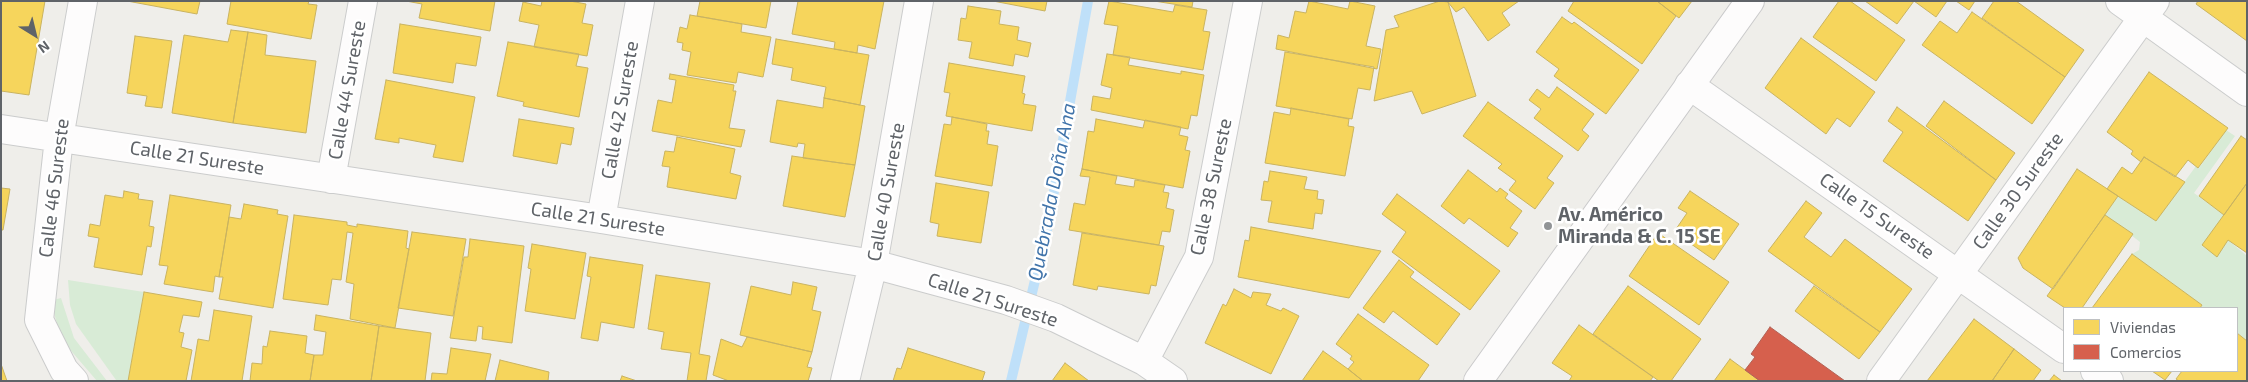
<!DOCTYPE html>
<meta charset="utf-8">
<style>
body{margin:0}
#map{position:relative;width:2248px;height:382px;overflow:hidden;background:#efeeea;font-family:"Exo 2",sans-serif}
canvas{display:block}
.frame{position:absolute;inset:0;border:2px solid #5f6368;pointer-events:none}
.legend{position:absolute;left:2063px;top:307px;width:175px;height:65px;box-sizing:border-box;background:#fff;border:1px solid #bfc1c3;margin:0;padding:6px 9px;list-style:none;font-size:15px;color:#5f6368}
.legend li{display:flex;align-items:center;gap:10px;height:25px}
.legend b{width:25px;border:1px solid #bfc1c3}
.north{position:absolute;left:10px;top:10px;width:50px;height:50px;-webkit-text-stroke:4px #fff;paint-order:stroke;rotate:144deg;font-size:14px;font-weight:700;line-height:20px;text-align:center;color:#5f6368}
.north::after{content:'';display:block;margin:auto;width:18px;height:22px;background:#5f6368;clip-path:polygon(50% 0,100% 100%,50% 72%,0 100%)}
</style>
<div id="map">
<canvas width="2248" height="382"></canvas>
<div class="frame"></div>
<ul class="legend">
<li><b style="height:14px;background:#f6d55c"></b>Viviendas</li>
<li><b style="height:14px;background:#d6604d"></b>Comercios</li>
</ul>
<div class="north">N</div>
</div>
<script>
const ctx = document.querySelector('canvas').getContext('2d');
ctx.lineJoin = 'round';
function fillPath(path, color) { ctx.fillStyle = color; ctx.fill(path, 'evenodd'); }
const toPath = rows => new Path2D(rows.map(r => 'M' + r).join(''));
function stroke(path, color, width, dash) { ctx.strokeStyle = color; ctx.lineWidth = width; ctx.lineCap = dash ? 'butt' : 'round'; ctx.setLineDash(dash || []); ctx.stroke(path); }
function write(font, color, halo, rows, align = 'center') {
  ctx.font = font + ' "Exo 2",sans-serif'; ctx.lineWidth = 5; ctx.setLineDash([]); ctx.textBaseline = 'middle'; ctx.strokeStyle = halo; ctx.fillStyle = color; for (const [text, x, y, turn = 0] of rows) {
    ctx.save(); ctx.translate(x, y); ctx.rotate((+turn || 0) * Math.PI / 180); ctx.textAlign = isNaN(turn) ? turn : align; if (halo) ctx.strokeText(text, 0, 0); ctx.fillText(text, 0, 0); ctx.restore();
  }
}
fillPath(toPath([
 [2226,130,2235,136,2194,193,2224,215,2202,246,2217,256,2228,240,2247,256,2247,341,2237,333,2237,308,2200,308,2202,305,2132,254,2139,250,2140,242,2105,215,2118,196,2156,221,2196,166,2199,168],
 [68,280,144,292,128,381,116,380,76,324,70,305],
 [61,298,74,338,107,381,97,381,67,346,59,331,53,309,53,300]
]), '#d8ebd6');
const homes = toPath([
 [1,1,45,1,29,95,1,91,1,1],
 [127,1,200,1,197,14,127,1],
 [231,1,309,1,308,4,317,5,311,39,227,24,231,1],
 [406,1,495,1,490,31,419,18,422,4,406,1],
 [542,1,570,1,586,4,582,23,593,25,587,56,534,47,539,25,519,21,523,2,541,6,542,1],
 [700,1,771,1,766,28,697,16,700,1],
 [798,1,884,1,875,49,858,45,857,53,834,49,835,42,792,34,798,1],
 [993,1,1047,1,1045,11,993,1],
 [1109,1,1173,12,1175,5,1207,10,1203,31,1210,32,1203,70,1113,55,1118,26,1104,24,1109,1],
 [1154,1,1193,1,1192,7,1154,1],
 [1309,1,1348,9,1350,1,1375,6,1366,46,1381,49,1377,69,1276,49,1278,35,1289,38,1295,11,1306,13,1309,1],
 [1440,1,1448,2,1476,96,1422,114,1412,91,1374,101,1386,30,1399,27,1394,16,1440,1],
 [1519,1,1502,13,1510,25,1488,41,1464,7,1456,12,1447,1,1519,1],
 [1574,1,1657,1,1676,16,1642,64,1568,11,1574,1],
 [1657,1,1692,1,1679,18,1657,1],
 [1839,1,1850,1,1905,40,1876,81,1813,37,1839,1],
 [1865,1,1947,1,1936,17,1914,1,1897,24,1865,1],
 [1956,1,1975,1,1969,10,1956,1],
 [1994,1,2016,1,2084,50,2065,77,1982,18,1994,1],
 [2198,1,2247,1,2247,41,2196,4,2198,1],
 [968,6,1001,11,999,24,1019,27,1017,40,1031,43,1028,57,1015,54,1013,66,969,58,972,42,958,40,961,18,966,19,968,6],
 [1972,12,2065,77,2032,124,1922,45,1940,21,1957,33,1972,12],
 [690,15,742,24,741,32,771,37,763,77,738,72,736,83,687,75,691,52,682,50,683,43,677,42,680,27,687,29,690,15],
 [1562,17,1572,24,1574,22,1639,70,1606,114,1554,76,1559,69,1536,52,1562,17],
 [400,24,481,37,476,66,456,63,453,83,393,73,400,24],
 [231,30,248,32,233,123,172,113,184,35,228,42,231,30],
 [248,32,267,35,265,55,316,61,306,133,233,123,248,32],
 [135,36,172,41,162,108,145,106,147,96,127,93,135,36],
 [1801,38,1875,92,1850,127,1837,118,1826,134,1765,88,1801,38],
 [776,39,869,55,860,105,824,98,826,87,791,80,793,68,772,64,776,39],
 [508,42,579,54,576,66,588,68,579,117,523,106,524,102,497,96,508,42],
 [1285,52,1374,67,1370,90,1358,88,1352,119,1276,106,1285,52],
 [1107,54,1130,57,1128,65,1181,74,1181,71,1204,75,1197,116,1191,115,1188,129,1091,110,1093,96,1110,99,1112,88,1101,85,1107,54],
 [949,63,1025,76,1022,93,1025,94,1023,104,1036,106,1032,131,946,116,950,93,944,92,949,63],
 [2149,72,2228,128,2198,168,2188,160,2175,177,2144,157,2141,162,2131,154,2133,151,2107,132,2149,72],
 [670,74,734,85,733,91,736,91,729,128,745,130,741,147,652,131,658,100,672,103,676,80,669,79,670,74],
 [386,80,475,97,463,162,433,157,436,145,399,138,399,143,375,139,386,80],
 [1557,87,1594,114,1582,130,1589,136,1578,151,1534,118,1541,109,1529,100,1537,89,1549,98,1557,87],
 [824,98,865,106,855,165,803,158,805,144,798,143,797,147,770,142,777,100,823,108,824,98],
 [1944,101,2015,153,1996,180,1926,126,1944,101],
 [1488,102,1563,156,1547,178,1554,183,1535,209,1509,190,1516,181,1498,168,1502,164,1463,136,1488,102],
 [1897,107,1996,180,1968,221,1883,161,1903,132,1888,121,1897,107],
 [1291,108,1349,119,1348,126,1354,127,1345,176,1265,163,1274,112,1290,115,1291,108],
 [952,117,987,124,986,131,989,131,987,144,998,146,992,186,935,176,944,124,951,125,952,117],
 [519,119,574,128,571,145,561,143,557,164,513,156,519,119],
 [1096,119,1143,128,1145,120,1181,127,1179,135,1188,137,1185,150,1190,151,1183,188,1082,169,1088,131,1094,132,1096,119],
 [2241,136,2247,140,2247,183,2224,215,2199,196,2241,136],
 [677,137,735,149,730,173,741,176,736,199,667,187,670,167,662,166,665,151,674,152,677,137],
 [792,156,855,165,845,217,783,206,792,156],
 [2144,157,2185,182,2156,221,2107,189,2122,167,2132,174,2144,157],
 [1082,169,1117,176,1115,184,1134,187,1135,180,1165,185,1163,192,1169,193,1166,208,1174,210,1170,232,1162,231,1159,245,1069,230,1074,203,1085,205,1090,177,1080,176,1082,169],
 [2077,169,2118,196,2053,289,2023,268,2018,258,2077,169],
 [1468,170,1497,192,1500,188,1508,194,1505,198,1522,211,1510,228,1518,233,1508,247,1469,218,1464,224,1441,206,1468,170],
 [1270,171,1307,177,1304,189,1318,191,1317,199,1324,200,1322,214,1315,213,1313,229,1268,222,1272,201,1261,200,1264,181,1268,182,1270,171],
 [936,183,989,192,981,243,937,236,939,224,930,222,936,183],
 [2247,183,2247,253,2228,240,2217,257,2202,245,2247,183],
 [1,188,10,189,3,230,1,230,1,188],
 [124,191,139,194,138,199,153,201,149,226,154,227,151,247,147,246,142,275,94,267,99,238,88,236,90,224,100,226,105,195,123,198,124,191],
 [1690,191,1739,224,1714,260,1674,232,1687,213,1678,208,1690,191],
 [1397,194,1500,271,1470,310,1392,252,1406,232,1382,214,1397,194],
 [170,195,231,205,219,277,215,276,213,292,164,284,168,266,159,265,170,195],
 [1806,201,1822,213,1804,237,1831,257,1845,239,1912,289,1880,332,1768,251,1806,201],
 [244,204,278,210,277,214,288,216,273,308,219,299,223,277,219,277,229,217,241,219,244,204],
 [294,215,347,222,347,225,357,227,357,224,408,231,406,248,409,249,395,328,350,319,354,284,346,282,353,233,347,232,341,280,332,279,328,305,283,299,294,215],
 [2105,215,2133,234,2082,308,2065,308,2047,296,2105,215],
 [1251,227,1381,251,1349,298,1238,277,1245,240,1249,241,1251,227],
 [412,232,466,239,453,316,398,308,412,232],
 [1082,233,1164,246,1156,286,1151,285,1149,294,1098,286,1097,290,1073,285,1082,233],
 [1658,233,1729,282,1699,325,1629,276,1658,233],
 [470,239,524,246,512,343,482,339,483,327,478,326,476,341,450,338,464,257,468,257,470,239],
 [532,244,586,253,575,319,525,311,531,269,528,268,532,244],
 [2132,254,2202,305,2200,308,2092,308,2132,254],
 [590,257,643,265,634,328,601,322,598,341,581,338,591,277,587,276,590,257],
 [1399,260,1414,272,1410,277,1460,314,1437,345,1393,311,1384,323,1363,308,1399,260],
 [656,275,710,283,699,354,710,356,706,381,687,381,691,353,661,349,664,332,648,329,656,275],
 [793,282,817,287,812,310,821,312,812,352,740,335,751,286,791,295,793,282],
 [1628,286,1701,339,1671,381,1659,381,1593,334,1628,286],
 [1814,286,1880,332,1859,359,1795,311,1814,286],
 [1234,289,1251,298,1253,292,1271,294,1266,305,1281,311,1283,308,1299,316,1271,374,1205,343,1223,304,1226,306,1234,289],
 [144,292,202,302,199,317,183,315,179,332,184,333,181,347,192,350,186,381,128,381,144,292],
 [214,310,252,316,242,381,191,381,198,339,209,341,214,310],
 [1358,314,1429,365,1418,381,1363,381,1348,369,1354,362,1350,359,1352,356,1336,344,1358,314],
 [316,315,379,326,371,381,310,381,314,355,323,355,326,332,314,330,316,315],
 [1974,319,2014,349,1992,381,1927,381,1974,319],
 [1579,325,1653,377,1650,381,1569,381,1572,376,1552,363,1579,325],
 [379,326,431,333,425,381,371,381,379,326],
 [270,331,307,336,305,353,314,355,310,381,250,381,252,363,262,364,263,346,267,347,270,331],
 [2237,333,2247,341,2247,381,2179,381,2176,379,2182,371,2237,371,2237,333],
 [747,337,812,352,807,367,812,368,808,381,729,381,713,375,721,339,742,347,747,337],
 [451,348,491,354,485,381,431,381,432,373,447,374,451,348],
 [908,348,985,372,982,381,893,381,897,368,901,369,908,348],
 [2014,349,2041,370,2033,381,1992,381,2014,349],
 [1323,351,1348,369,1363,381,1302,381,1323,351],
 [1730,359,1760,381,1714,381,1730,359],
 [500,360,549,372,548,381,495,381,500,360],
 [1065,363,1089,381,1052,381,1065,363],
 [1,364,7,381,1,381,1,364],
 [2152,371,2172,371,2165,380,2152,371],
 [2054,375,2062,381,2049,381,2054,375],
 [622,376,637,381,620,381,622,376]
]);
fillPath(homes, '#f6d55c');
stroke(homes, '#c9b360', 1);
const shops = toPath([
 [1770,327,1845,381,1760,381,1745,370,1755,357,1751,354,1770,327]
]);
fillPath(shops, '#d6604d');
stroke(shops, '#b26155', 1);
stroke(toPath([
 [1011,381,1047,230,1088,1]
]), '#bfe0f9', 10);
const street = toPath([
 [2120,1,2247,92],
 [1689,85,2064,349],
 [1,129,601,219,873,264,1006,300,1056,318,1144,361,1173,381],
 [331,179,363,1],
 [601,219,640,1],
 [1144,361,1199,257,1248,1],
 [2095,371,2109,381],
 [74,381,64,370,39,320,59,138,83,1],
 [845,381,873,264,919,1],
 [1881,381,2155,1]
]);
const secondary = toPath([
 [1478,381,1750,1]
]);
stroke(street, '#cbcccc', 30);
stroke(secondary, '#cacacb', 30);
stroke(street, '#fdfcfc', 28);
stroke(secondary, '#fdfcfc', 28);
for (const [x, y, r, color] of [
 [1548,226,5,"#919496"]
]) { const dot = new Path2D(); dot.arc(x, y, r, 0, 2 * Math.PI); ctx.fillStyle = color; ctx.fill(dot); stroke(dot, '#fff', 2); }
write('19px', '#5f6368', '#fff', [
 ["Calle 44 Sureste",347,90,-80],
 ["Calle 42 Sureste",620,110,-80],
 ["Calle 21 Sureste",197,158,9],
 ["Calle 38 Sureste",1211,187,-78],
 ["Calle 46 Sureste",54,188,-83],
 ["Calle 30 Sureste",2018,191,-54],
 ["Calle 40 Sureste",886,192,-80],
 ["Calle 15 Sureste",1877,216,35],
 ["Calle 21 Sureste",598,219,9],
 ["Calle 21 Sureste",993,300,18]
]);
write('bold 19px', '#5f6368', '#fff', [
 ["Av. Américo",1558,215],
 ["Miranda & C. 15 SE",1558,237]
], 'left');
write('italic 20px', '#4174aa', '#fff', [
 ["Quebrada Doña Ana",1052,192,-79]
]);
</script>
